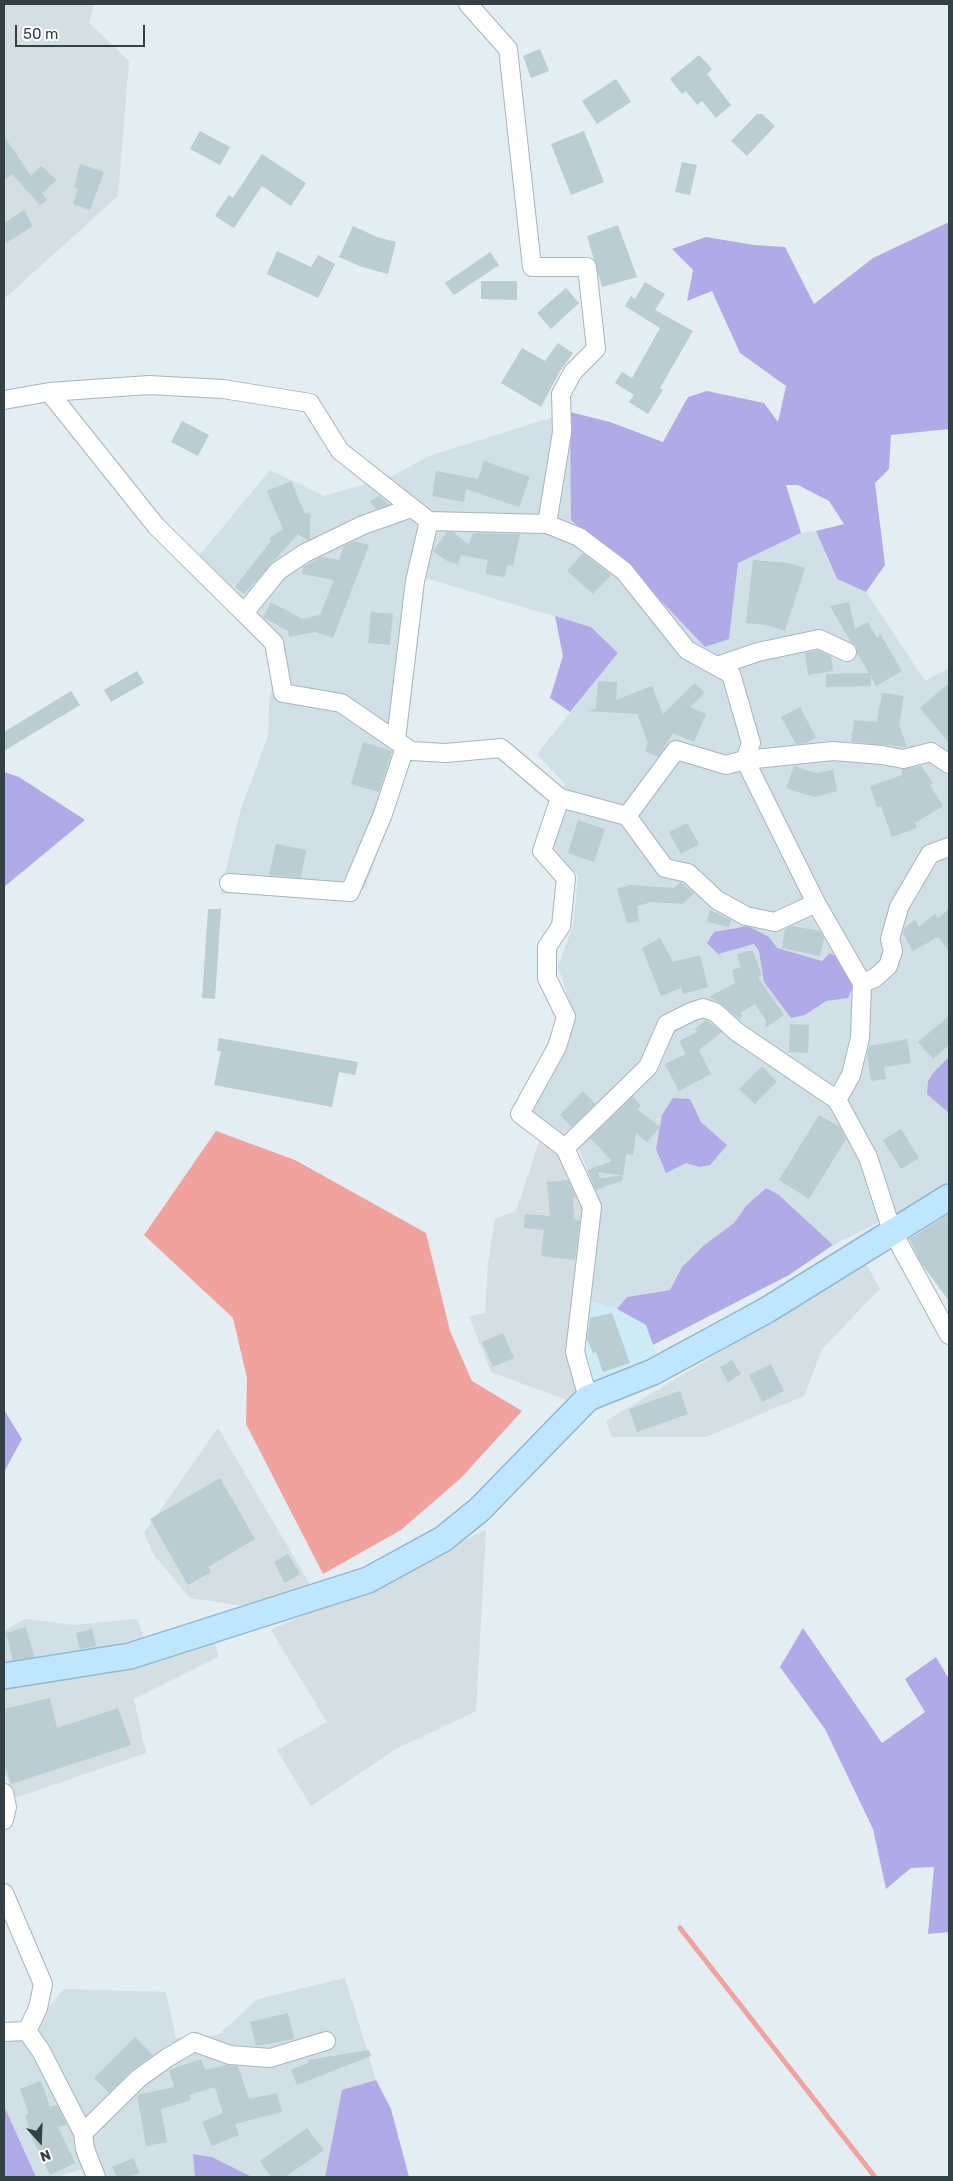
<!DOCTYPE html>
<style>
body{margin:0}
#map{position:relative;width:953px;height:2181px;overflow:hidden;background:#e3edf2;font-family:Rubik,sans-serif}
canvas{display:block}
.frame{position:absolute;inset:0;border:5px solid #334044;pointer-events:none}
.north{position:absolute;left:15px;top:2116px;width:50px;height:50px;-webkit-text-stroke:4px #fff;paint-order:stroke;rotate:160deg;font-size:14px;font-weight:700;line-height:20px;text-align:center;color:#334044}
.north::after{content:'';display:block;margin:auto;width:18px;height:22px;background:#334044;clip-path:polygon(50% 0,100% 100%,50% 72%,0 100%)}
.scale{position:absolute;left:15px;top:25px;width:130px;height:22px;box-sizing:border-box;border:2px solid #334044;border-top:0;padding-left:6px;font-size:15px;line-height:18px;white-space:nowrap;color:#334044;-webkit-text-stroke:4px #fff;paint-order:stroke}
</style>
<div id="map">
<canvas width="953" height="2181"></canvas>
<div class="frame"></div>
<div class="north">N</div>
<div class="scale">50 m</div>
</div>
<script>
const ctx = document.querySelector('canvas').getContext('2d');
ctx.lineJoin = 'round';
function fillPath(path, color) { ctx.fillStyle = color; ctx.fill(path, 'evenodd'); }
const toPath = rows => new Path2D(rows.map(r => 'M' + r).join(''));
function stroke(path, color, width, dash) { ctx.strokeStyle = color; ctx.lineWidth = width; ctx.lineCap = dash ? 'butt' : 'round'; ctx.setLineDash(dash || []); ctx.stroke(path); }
fillPath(toPath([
 [570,412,662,602,705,647,729,639,737,563,801,533,816,531,836,579,866,592,925,681,949,668,949,1182,904,1210,833,1245,779,1195,746,1206,734,1223,703,1246,682,1267,670,1290,627,1297,617,1309,589,1301,601,1206,580,1151,533,1112,575,1019,558,966,573,926,578,876,554,848,565,784,537,754,618,653,591,627,425,578,407,734,394,804,365,889,220,894,241,809,268,736,269,702,280,645,199,556,270,470,324,496,395,475,429,456],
 [25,1619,73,1625,137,1619,145,1640,110,1651,4,1667,4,1631],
 [345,1978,376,2080,342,2090,325,2177,252,2177,212,2157,194,2154,195,2177,88,2177,85,2168,57,2177,33,2177,4,2107,4,2040,21,2041,64,1989,166,1992,176,2038,218,2035,258,1999]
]), '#d1dfe6');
fillPath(toPath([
 [589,1301,617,1309,646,1325,658,1360,593,1388,580,1351]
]), '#cdecf5');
fillPath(toPath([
 [4,4,94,4,89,23,129,61,118,196,4,299],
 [540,1139,563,1154,585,1207,569,1355,593,1388,569,1401,491,1372,469,1316,485,1313,488,1264,495,1219,516,1211],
 [866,1264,880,1289,822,1349,804,1396,706,1437,612,1437,606,1421],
 [218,1428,311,1586,251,1607,190,1598,154,1555,144,1533],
 [486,1530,476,1711,394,1750,311,1806,277,1750,327,1722,271,1630],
 [214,1639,218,1657,134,1699,146,1753,15,1798,4,1771,4,1688,117,1672]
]), '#d5dee1');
fillPath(toPath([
 [949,222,949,429,891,435,889,469,875,483,885,565,866,592,837,579,816,531,844,524,829,501,798,485,786,485,801,533,738,563,729,639,705,647,662,602,571,520,570,412,610,422,663,442,688,397,707,391,764,403,778,422,786,386,740,353,712,291,687,301,693,270,672,249,706,237,754,245,785,247,814,304,873,258],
 [555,616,591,627,618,653,570,712,550,698,563,656],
 [4,772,19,777,85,820,4,887],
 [748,926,769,937,777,948,822,961,830,953,839,958,855,982,848,998,826,1001,805,1015,791,1018,764,982,759,951,754,944,718,954,707,943,714,932],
 [949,1057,949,1113,927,1094,928,1081,933,1073],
 [673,1098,690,1099,701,1122,727,1145,710,1165,700,1167,686,1163,666,1173,656,1149,662,1115],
 [766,1188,779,1195,833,1245,789,1275,653,1345,646,1325,617,1309,627,1297,670,1290,682,1267,703,1246,734,1223,746,1206],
 [4,1410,22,1439,4,1472],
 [803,1628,882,1743,925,1712,905,1679,936,1657,949,1679,949,1932,928,1934,934,1867,911,1868,886,1889,873,1829,825,1729,780,1667],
 [376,2080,391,2109,409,2177,325,2177,342,2090],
 [4,2106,36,2177,4,2177],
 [193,2154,212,2157,252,2177,195,2177]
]), '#b0abe7');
fillPath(toPath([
 [216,1131,295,1160,426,1233,450,1331,472,1381,522,1411,461,1478,401,1530,323,1574,246,1424,247,1378,233,1318,144,1235]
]), '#f0a29e');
stroke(toPath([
 [680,1928,875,2177]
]), '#f0a29e', 5);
fillPath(toPath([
 [540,49,549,71,531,78,523,56],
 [699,55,712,69,707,74,731,105,716,118,702,101,697,105,686,91,682,94,670,79],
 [616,79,631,102,597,124,582,101],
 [757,114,762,114,775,126,747,156,731,141],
 [200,131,230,147,220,165,190,149],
 [584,131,604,182,571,195,551,144],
 [4,136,31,176,41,166,57,180,42,193,47,200,40,205,12,174,4,180],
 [262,154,306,183,291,206,262,186,234,228,215,216,229,195,233,198],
 [682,162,697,165,690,195,675,192],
 [80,164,104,172,90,210,73,204,78,189,74,188],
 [24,210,33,226,4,244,4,223],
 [618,225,637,277,602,287,587,236],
 [353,226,377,237,396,242,388,274,362,267,339,257],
 [277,251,311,267,318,255,335,264,318,298,267,274],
 [490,252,499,265,454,295,445,283],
 [481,281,517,281,517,300,481,299],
 [645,282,665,294,655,310,693,331,660,388,663,390,648,414,629,402,634,395,615,383,622,372,632,378,660,328,625,306,631,296,635,299],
 [566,288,579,303,551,329,537,313],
 [558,343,573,353,560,371,541,407,501,383,522,348,545,361],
 [182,421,209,435,198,456,171,442],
 [484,461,530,477,519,507,466,489,464,502,432,496,436,471,478,479],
 [291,481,305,514,310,513,310,516,313,514,310,519,310,539,307,540,298,534,244,594,235,587,271,541,269,539,283,529,267,491],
 [379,496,389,505,376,509,370,501],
 [447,532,453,532,469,545,473,533,520,534,513,566,507,565,505,577,486,574,488,560,461,555,458,564,447,561,433,551],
 [355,541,369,545,333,638,315,632,289,637,288,631,263,617,271,602,302,619,320,615,334,580,302,574,303,567,322,557,339,560,344,546],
 [583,553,611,575,593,594,567,571],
 [753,560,788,563,805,568,785,631,766,625,746,623],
 [849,602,855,629,868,622,877,638,881,635,902,671,876,686,871,676,871,686,826,687,826,674,869,673,857,653,856,646,851,642,830,606],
 [371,612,393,614,390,645,368,643],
 [818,650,831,656,833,671,808,675,805,653],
 [137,671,144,683,111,702,104,690],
 [598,681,617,682,616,700,652,686,663,714,695,683,705,693,690,707,706,714,694,742,673,733,658,757,645,751,648,743,637,714,588,711,596,708],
 [949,683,949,743,920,708],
 [71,691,80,705,4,751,4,732],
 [882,693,904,696,899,725,907,747,851,742,854,720,877,722],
 [800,707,816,738,806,743,796,744,781,717],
 [363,742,392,751,379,792,351,784],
 [794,766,816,773,833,770,837,791,814,797,786,788],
 [921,766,933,783,930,785,943,806,915,823,917,828,892,837,881,806,877,807,870,786,902,775,902,769],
 [578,820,605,829,594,862,568,853],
 [687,823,699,844,681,854,669,832],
 [276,844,306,850,301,878,269,875],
 [680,882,694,893,683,904,652,902,637,906,639,921,627,923,617,889,630,885,674,888],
 [208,909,221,909,215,999,202,998],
 [949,909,949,951,938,937,913,951,903,933,905,927,915,920,919,927,935,914,938,918],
 [710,910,731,920,729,927,707,922],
 [792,926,820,931,824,938,820,956,782,948,785,929],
 [660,938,673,962,700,955,708,987,683,994,681,988,661,996,642,948],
 [747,951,753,951,762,975,758,977,784,1015,765,1028,766,1021,755,1004,740,1013,742,1016,739,1019,722,1004,709,997,735,983,732,970,741,967,737,955],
 [949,1016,949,1045,933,1059,918,1042],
 [706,1020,722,1032,699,1050,711,1074,679,1091,665,1064,686,1054,679,1041,697,1032,695,1029],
 [790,1024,809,1025,808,1053,789,1052],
 [219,1038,358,1062,355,1075,339,1072,332,1107,214,1085,221,1051,217,1051],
 [907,1039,911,1063,884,1067,886,1079,871,1081,867,1055,869,1046],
 [762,1066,777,1082,755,1104,739,1089],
 [583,1091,595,1104,572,1127,560,1115],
 [633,1096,641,1106,637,1109,660,1127,647,1142,636,1133,633,1155,626,1154,623,1176,598,1172,600,1178,622,1176,623,1180,596,1190,587,1170,612,1161,590,1138],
 [819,1115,840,1127,846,1139,809,1199,779,1180],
 [901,1129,919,1158,901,1169,883,1140],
 [568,1180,576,1197,573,1198,574,1219,580,1220,575,1260,541,1256,544,1230,524,1228,525,1214,550,1216,547,1182],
 [949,1214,949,1301,921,1263,909,1239],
 [612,1313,630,1363,603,1372,596,1352,593,1353,587,1339,590,1318],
 [503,1333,514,1358,493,1367,482,1342],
 [732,1360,741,1374,728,1382,720,1367],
 [771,1364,784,1391,762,1402,749,1375],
 [680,1391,688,1414,637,1432,629,1409],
 [220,1478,255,1539,208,1567,211,1572,188,1585,150,1519],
 [288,1554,300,1574,285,1583,274,1562],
 [26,1627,34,1657,13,1660,6,1633],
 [92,1629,96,1646,80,1649,76,1633],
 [50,1698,57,1728,118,1708,131,1745,11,1784,4,1763,4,1709],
 [288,2013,294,2039,256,2046,250,2022],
 [135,2037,153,2055,132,2070,109,2093,94,2078],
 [369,2050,371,2056,297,2085,291,2070,308,2063,308,2060],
 [201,2059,205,2070,226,2065,238,2066,249,2099,277,2093,282,2112,235,2124,239,2135,212,2146,202,2122,223,2113,215,2087,189,2095,191,2100,161,2109,167,2142,146,2146,137,2095,174,2087,169,2070],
 [41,2081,50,2107,57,2105,67,2125,58,2127,75,2163,50,2175,32,2138,25,2115,29,2114,20,2089],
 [307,2128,324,2150,285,2177,271,2177,260,2161],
 [133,2158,140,2173,130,2177,117,2177,112,2167]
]), '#b9cdd3');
const street = toPath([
 [468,4,508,49,532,267,587,267,596,349,573,372,561,394,562,432,547,524],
 [49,392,156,526,244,613,278,571,305,553,363,525,411,508],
 [4,400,49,392,149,385,223,389,310,403,340,451,429,521,547,524,579,537,624,571,687,650,731,674,751,743,745,760,816,903,862,983,860,1038,851,1075,837,1100,868,1157,892,1231,949,1335],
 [244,613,274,643,283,693,341,703,411,751,446,753,501,748,560,798,542,851,566,878,561,926,547,947,547,978,566,1017,557,1047,520,1114,565,1148,592,1207,575,1352,588,1398],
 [717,666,758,652,819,639,847,652],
 [396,740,415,581,429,521],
 [560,798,627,816,665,868,688,873,717,900,746,916,775,922,816,903],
 [627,816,676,750,726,765,745,760,833,751,882,755,903,759,931,752,949,764],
 [229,883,350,892,383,814,405,747],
 [862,983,875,978,888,966,893,951,890,939,899,907,930,854,949,847],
 [565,1148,648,1067,667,1024,691,1012,703,1008,715,1012,737,1032,837,1100],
 [4,1793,7,1807,4,1820],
 [4,1893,43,1984,38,2008,27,2031,41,2051,83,2133,85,2149,96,2177],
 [4,2032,27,2031],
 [83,2133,139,2078,167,2058,194,2042,230,2055,270,2058,326,2041]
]);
const secondary = toPath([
 [4,1676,130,1656,368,1580,443,1539,479,1510,588,1398,653,1372,767,1310,949,1197]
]);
stroke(street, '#a6b6bd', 20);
stroke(secondary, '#90b8d0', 28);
stroke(street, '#fff', 18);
stroke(secondary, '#c0e6ff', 25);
</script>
